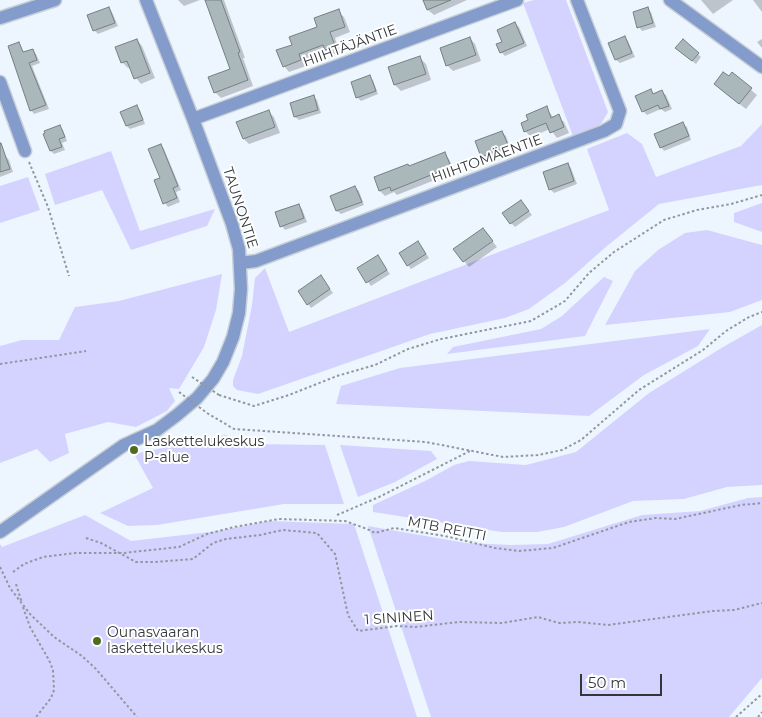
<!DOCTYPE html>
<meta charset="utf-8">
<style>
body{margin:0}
#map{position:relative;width:762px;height:717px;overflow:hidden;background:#edf6fe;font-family:Montserrat,sans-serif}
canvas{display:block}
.scale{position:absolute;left:580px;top:674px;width:82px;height:22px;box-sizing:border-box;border:2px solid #33373a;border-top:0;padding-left:6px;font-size:15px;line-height:18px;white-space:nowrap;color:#33373a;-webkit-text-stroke:4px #fff;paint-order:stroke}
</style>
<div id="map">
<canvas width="762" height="717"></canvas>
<div class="scale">50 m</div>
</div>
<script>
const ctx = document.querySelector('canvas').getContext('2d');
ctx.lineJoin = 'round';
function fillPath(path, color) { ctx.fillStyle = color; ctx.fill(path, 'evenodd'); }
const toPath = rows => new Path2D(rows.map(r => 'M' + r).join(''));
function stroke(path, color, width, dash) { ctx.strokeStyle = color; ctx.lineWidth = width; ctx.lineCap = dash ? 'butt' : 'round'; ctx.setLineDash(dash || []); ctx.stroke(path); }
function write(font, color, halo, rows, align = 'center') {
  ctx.font = font + ' Montserrat,sans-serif'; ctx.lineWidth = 4; ctx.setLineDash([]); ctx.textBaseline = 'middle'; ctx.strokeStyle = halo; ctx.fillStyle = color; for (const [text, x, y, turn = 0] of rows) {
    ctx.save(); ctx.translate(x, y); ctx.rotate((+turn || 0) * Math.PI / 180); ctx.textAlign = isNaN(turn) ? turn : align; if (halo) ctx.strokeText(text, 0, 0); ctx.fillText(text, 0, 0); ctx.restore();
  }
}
fillPath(toPath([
 [534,0,566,0,608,112,601,124,573,136,523,3],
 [762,124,762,185,659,204,607,246,565,283,529,309,505,318,430,334,258,394,237,390,233,386,233,380,242,356,252,305,255,278,265,268,289,332,609,210,587,149,627,133,642,144,656,177,741,146],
 [111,151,140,231,215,209,207,226,131,250,102,190,55,205,45,174],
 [28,177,40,210,0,223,0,186],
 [762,203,762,232,734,222,734,213],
 [707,230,762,245,762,300,730,312,605,325,635,271,658,250,685,233],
 [222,274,216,310,204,347,179,389,169,388,175,401,167,411,136,427,108,422,65,434,69,453,50,462,37,449,0,463,0,346,22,340,59,340,75,307,119,301],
 [604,277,613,281,585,336,447,354,453,347,541,329,562,316],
 [762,325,762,485,727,487,684,499,633,501,564,527,537,532,502,532,373,512,373,505,427,480,454,465,469,461,526,465,576,452,649,393,723,347],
 [710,329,698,346,644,375,589,416,336,404,341,386,400,368],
 [225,435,250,444,325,445,344,504,284,504,157,525,128,526,100,513,153,488,134,454],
 [340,445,431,451,437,459,395,482,358,497],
 [762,497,762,678,729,717,431,717,368,526,466,543,511,545,548,544,642,515,700,511,748,498],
 [85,515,131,541,218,531,269,521,354,524,417,717,0,717,0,544,2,547]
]), '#d4d3ff');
fillPath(toPath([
 [178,0,200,0,184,6],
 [206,0,224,0,245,58,243,58,253,86,221,98,215,92,232,69],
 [424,0,467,0,434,15,428,10],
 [701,0,733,0,713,14],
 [753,0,762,0,762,12],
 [109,8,112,12,118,26,98,34,94,30],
 [648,9,651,12,656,27,642,31,639,27],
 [338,11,344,17,350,32,335,38,340,52,332,55,327,51,304,60,306,66,289,72,284,66,293,45],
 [515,23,519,27,527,46,505,56,501,52,504,42],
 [470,38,475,44,481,61,453,71,447,65],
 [624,38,628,41,635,57,620,63,616,60,610,44],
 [762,39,762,48,757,42],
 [137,40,142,46,155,78,141,84,136,78,131,67,128,68,122,62],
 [19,44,24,53,32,50,36,54,40,63,32,66,49,109,34,114,31,110],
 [680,52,698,54,701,57,696,64],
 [420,58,426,64,431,80,401,91,395,85,390,68],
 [732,74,757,95,746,109,721,90],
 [369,76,373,80,378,94,361,101,357,97],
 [651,91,655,95,662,92,666,95,672,109,665,112,661,109,647,115,643,111],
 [314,97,317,100,321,113,299,120,295,117,291,104],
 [137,107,140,110,145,124,130,129,127,126],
 [546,108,554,118,558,116,564,122,569,133,557,138,550,129,531,137,525,131],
 [268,111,274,117,280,133,249,144,244,139],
 [683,124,687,127,691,140,664,151,661,147],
 [60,126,63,130,67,141,62,143,65,150,54,154,51,151],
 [502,132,506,136,511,151,486,160,483,157,477,141],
 [161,145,164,149,181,190,176,192,180,202,168,207,165,203,161,179],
 [444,154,449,159,455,172,397,195,394,192,385,196,380,191,409,168],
 [5,156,9,160,13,172,0,177,0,158],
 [568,164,571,168,577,184,554,193,550,189],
 [355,187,359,191,364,205,341,214,337,211,331,196],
 [298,205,302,209,307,222,285,230,282,226,277,213],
 [524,205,532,215,515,227,511,223],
 [483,229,497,247,469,267,464,261],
 [418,242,429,258,411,269,408,265],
 [378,257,390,274,371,286,359,269],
 [324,281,333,293,311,308,308,304]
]), '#0003');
const building = toPath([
 [205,0,221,0,240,52,238,53,248,80,214,93,208,77,230,69,205,0],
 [423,0,451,0,427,10,423,0],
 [109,7,115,23,93,31,87,15,109,7],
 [648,7,653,23,637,28,633,12,648,7],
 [339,9,345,27,330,32,335,46,325,50,323,45,299,54,301,60,283,67,276,50,292,45,289,37,317,27,314,18,339,9],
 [515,22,524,43,500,53,496,44,502,42,497,30,515,22],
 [625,36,632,53,615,60,608,43,625,36],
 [470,37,476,55,446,66,440,48,470,37],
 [137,39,150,73,134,79,127,61,121,63,115,47,137,39],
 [683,39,699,53,692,61,675,48,683,39],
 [19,42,23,52,33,49,37,60,29,63,46,105,30,111,8,46,19,42],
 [420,56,426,74,394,85,388,67,420,56],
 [723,72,729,76,732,72,752,88,739,104,714,84,723,72],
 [370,75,376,91,356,98,351,82,370,75],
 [651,89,653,94,662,90,669,106,660,109,658,105,642,112,635,96,651,89],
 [314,95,318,110,294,117,290,103,314,95],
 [137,105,143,120,126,126,120,112,137,105],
 [547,106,551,118,559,114,564,127,550,133,546,123,524,132,521,123,528,120,526,115,547,106],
 [269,110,275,127,243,139,236,122,269,110],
 [683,122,689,136,660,148,654,134,683,122],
 [60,125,65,137,59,139,62,147,50,151,43,134,45,133,44,131,60,125],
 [502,131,509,147,481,157,475,141,502,131],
 [0,143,1,143,10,169,0,172,0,143],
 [161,144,178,186,173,188,177,198,163,204,154,180,160,178,148,149,161,144],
 [445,152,451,167,391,191,390,187,379,191,374,177,408,164,409,166,445,152],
 [568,163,574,181,549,190,543,172,568,163],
 [355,186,362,202,336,211,330,196,355,186],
 [521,200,529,211,510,224,502,213,521,200],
 [299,204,304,218,280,227,275,212,299,204],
 [483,228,493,241,463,262,453,249,483,228],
 [418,241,426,254,407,266,399,253,418,241],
 [378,255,387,270,366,283,357,268,378,255],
 [321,275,330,289,307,305,298,291,321,275]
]);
fillPath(building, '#abb8bb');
stroke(building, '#748083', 1);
const minor = toPath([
 [670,0,762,67],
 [0,18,55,0],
 [0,82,25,151],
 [193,119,517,0],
 [241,263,256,261,604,131,616,124,620,111,577,0],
 [0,532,124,445,157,430,177,415,197,398,213,379,223,362,233,337,239,313,241,289,239,249,232,224,193,119,146,0]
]);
stroke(minor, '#c8d0d7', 15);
stroke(toPath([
 [29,162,48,207,69,276],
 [0,364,86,351],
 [219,395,254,406,289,395,337,376,375,365,408,349,441,339,531,321,565,301,589,273,614,252,664,220,697,210,731,204,762,195],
 [207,413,234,429,426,442,503,457,538,455,562,450,581,440,639,390,703,350,726,331,749,317,762,312],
 [337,515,379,497,470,451],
 [86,538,101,543,136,562,155,562,193,559,213,543,226,539,260,535,283,530,317,533,335,554,348,615,358,631,397,626,415,627,459,622,502,623,538,617,559,623,578,622,608,625,713,611,734,610,762,603],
 [0,567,10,588,30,614,54,637,82,656,96,669,137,717],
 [13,572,24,564,43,557,75,553,123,553,179,547,207,534,234,527,279,519,345,521,367,529,375,533,394,528,445,536,495,548,519,551,553,548,629,522,656,518,675,519,741,505,762,503],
 [16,584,22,603],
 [23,607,30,627,49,660,53,670,54,690,51,698,36,717],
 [736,717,762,694],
 [758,717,762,712]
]), '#91979d', 2, [2.5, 2.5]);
stroke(minor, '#849ccc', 12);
stroke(toPath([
 [192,377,219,395],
 [179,392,207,413]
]), '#91979d', 2, [2.5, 2.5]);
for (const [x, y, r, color] of [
 [134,450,5,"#4f6b1f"],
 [97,641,5,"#4f6b1f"]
]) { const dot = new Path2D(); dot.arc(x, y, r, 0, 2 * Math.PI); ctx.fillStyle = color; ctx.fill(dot); stroke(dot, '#fff', 2); }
write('14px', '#33373a', '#fff', [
 ["HIIHTÄJÄNTIE",350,46,-20],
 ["HIIHTOMÄENTIE",487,159,-20],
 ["TAUNONTIE",240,208,72],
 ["MTB REITTI",447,529,11],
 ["1 SININEN",399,618,-4]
]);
write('14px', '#33373a', '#fff', [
 ["Laskettelukeskus",144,442],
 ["P-alue",144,458],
 ["Ounasvaaran",107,633],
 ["laskettelukeskus",107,649]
], 'left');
</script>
